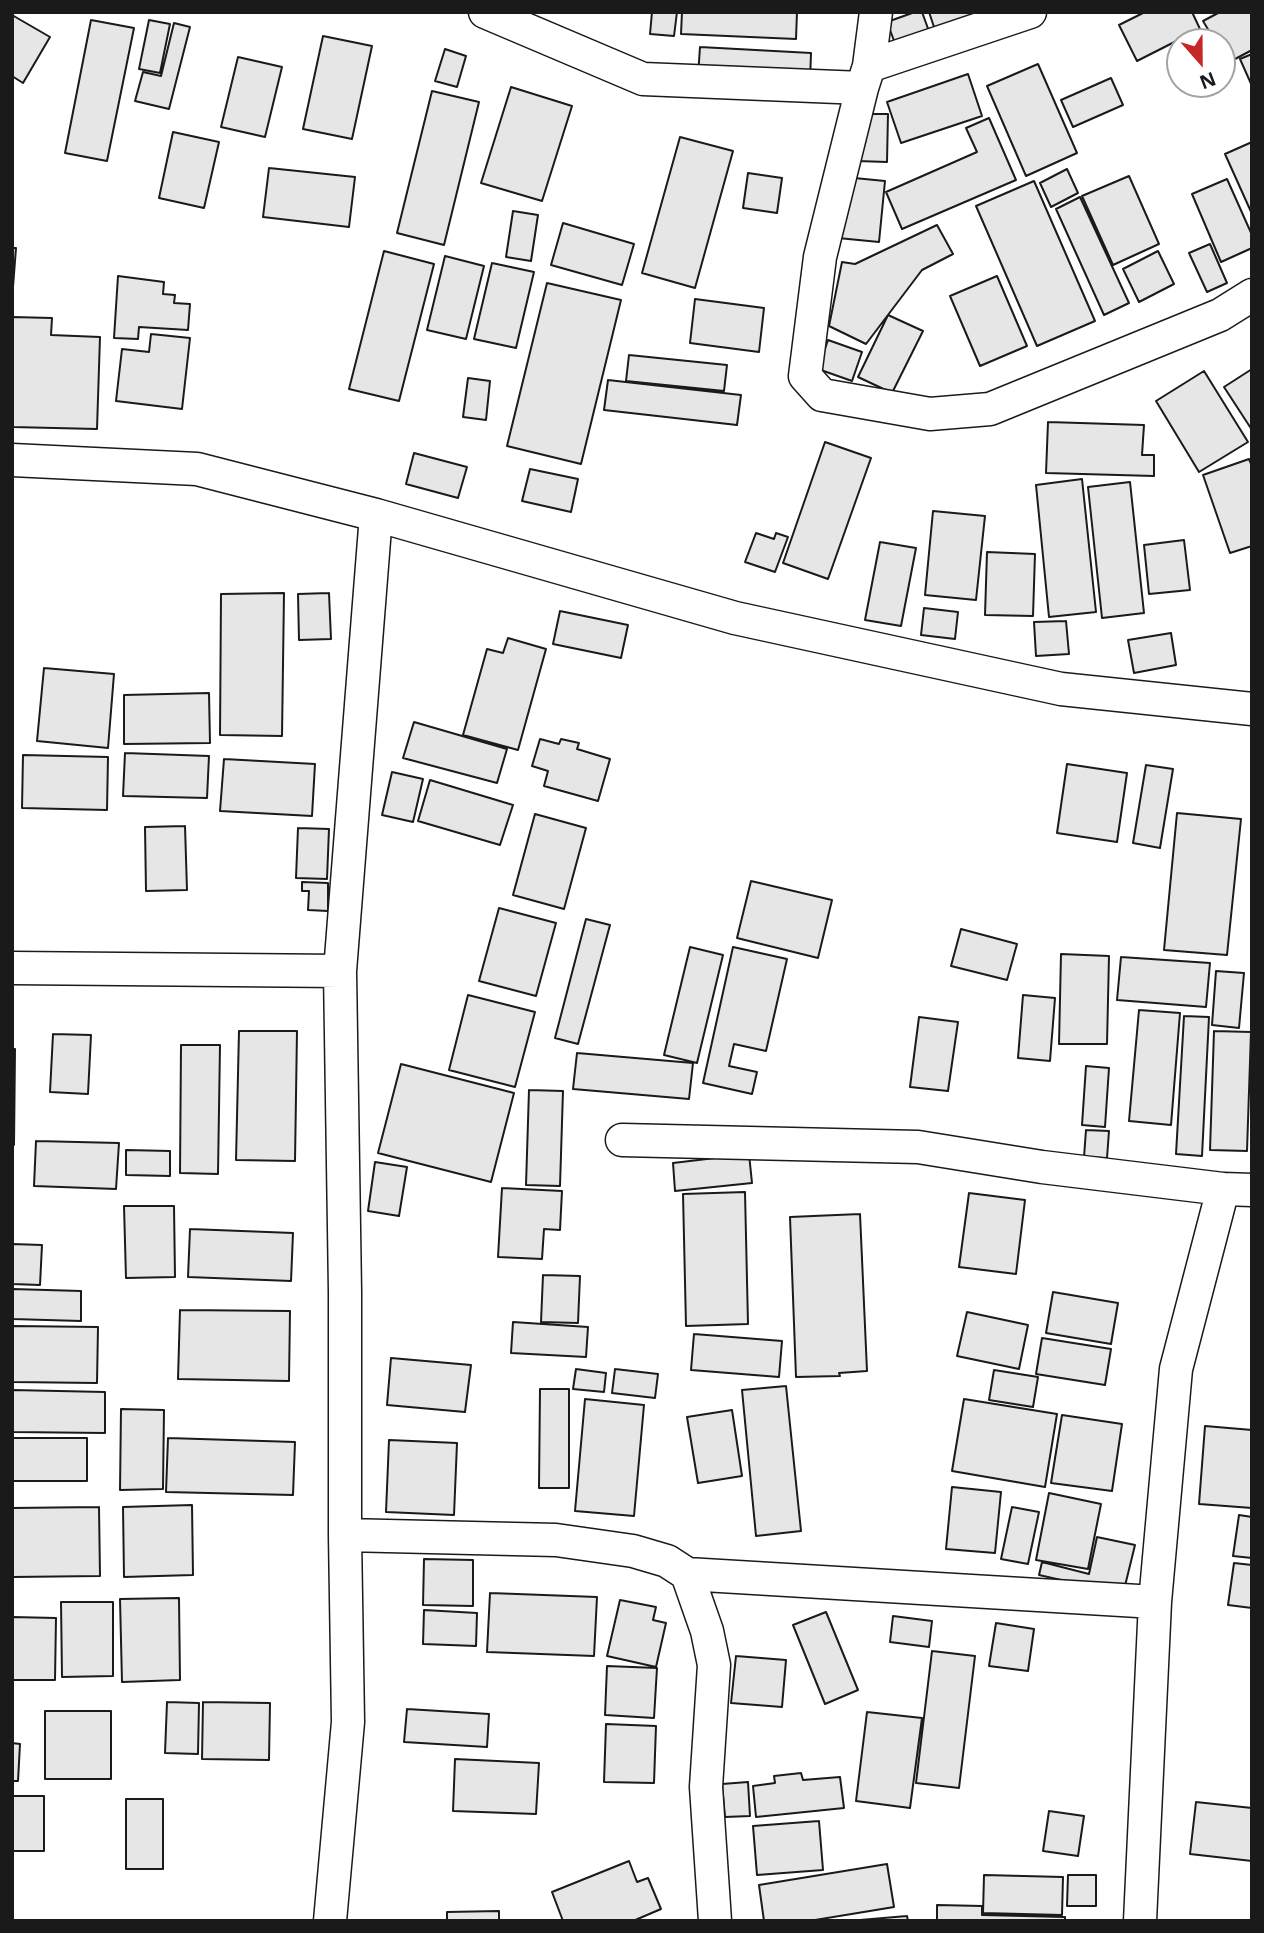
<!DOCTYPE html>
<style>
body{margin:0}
#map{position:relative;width:1264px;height:1933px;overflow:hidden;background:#fff;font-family:"Open Sans",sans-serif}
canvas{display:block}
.frame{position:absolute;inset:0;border:14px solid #1a1a1a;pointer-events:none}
.north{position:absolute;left:1166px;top:28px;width:70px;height:70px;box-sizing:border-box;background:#fff;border:2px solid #a3a3a3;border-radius:50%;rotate:159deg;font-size:19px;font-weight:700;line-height:28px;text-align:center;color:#1a1a1a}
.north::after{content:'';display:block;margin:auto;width:24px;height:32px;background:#c62828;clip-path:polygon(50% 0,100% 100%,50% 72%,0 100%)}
</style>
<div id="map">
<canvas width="1264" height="1933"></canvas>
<div class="frame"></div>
<div class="north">N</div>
</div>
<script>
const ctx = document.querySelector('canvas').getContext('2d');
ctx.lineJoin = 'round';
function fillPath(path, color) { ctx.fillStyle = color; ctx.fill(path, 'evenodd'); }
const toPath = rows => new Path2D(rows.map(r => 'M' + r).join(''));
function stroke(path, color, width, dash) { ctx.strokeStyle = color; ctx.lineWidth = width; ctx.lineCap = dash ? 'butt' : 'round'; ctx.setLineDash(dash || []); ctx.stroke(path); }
const building = toPath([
 [652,12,677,12,674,36,650,34,652,12],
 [682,12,797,12,796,39,681,34,682,12],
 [915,12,922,12,930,34,896,46,887,22,915,12],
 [929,12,985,12,935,30,929,12],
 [1145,12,1192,12,1200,29,1137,61,1119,25,1145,12],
 [1220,12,1252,12,1252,50,1222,66,1222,42,1188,42,1209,31,1203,21,1220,12],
 [12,15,50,37,23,83,12,76,12,15],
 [91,20,134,28,107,161,65,153,91,20],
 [149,20,170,24,160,73,139,69,149,20],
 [174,23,190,27,169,109,135,101,143,72,161,76,174,23],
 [323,36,372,46,352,139,303,129,323,36],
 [1180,46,1180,66,1172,51,1180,46],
 [700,47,811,53,810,82,698,76,700,47],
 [445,49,466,56,457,87,435,81,445,49],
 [1252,54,1252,86,1240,59,1252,54],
 [238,57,282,67,265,137,221,127,238,57],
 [1038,64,1077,153,1026,176,987,86,1038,64],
 [968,74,982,116,901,143,887,102,968,74],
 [1111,78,1123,105,1073,127,1061,100,1111,78],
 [511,87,572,106,542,201,481,183,511,87],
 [432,91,479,102,444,245,397,233,432,91],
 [859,114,888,114,887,162,857,161,859,114],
 [989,118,1016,180,902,229,886,192,977,152,966,128,989,118],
 [173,132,219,142,204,208,159,198,173,132],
 [680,137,733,151,695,288,642,273,680,137],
 [1252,142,1252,214,1225,154,1252,142],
 [269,168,355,177,349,227,263,217,269,168],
 [1067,169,1078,193,1051,207,1040,183,1067,169],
 [748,173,782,178,777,213,743,208,748,173],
 [1129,176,1159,244,1113,265,1082,196,1129,176],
 [844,177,885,181,879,242,838,238,844,177],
 [1227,179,1252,235,1252,248,1221,262,1192,194,1227,179],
 [1034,181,1095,321,1037,346,976,206,1034,181],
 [1080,197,1129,303,1104,315,1056,209,1080,197],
 [513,211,538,215,531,261,506,257,513,211],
 [563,223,634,244,622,285,551,265,563,223],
 [937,225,953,254,922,270,866,344,829,326,842,262,855,264,937,225],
 [1210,244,1227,283,1207,292,1189,253,1210,244],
 [12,248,16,248,13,287,12,287,12,248],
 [384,251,434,264,399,401,349,389,384,251],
 [1158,251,1174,284,1139,302,1123,269,1158,251],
 [445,256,484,266,466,339,427,330,445,256],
 [492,263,534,272,516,348,474,339,492,263],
 [118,276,164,282,163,294,175,295,174,303,190,304,188,330,139,327,138,339,114,338,118,276],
 [997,276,1027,346,980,366,950,296,997,276],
 [547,283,621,300,581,464,507,446,547,283],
 [695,299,764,308,759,352,690,343,695,299],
 [888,315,923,331,892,393,858,377,888,315],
 [12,317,52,318,51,335,100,337,97,429,12,427,12,317],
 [151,334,190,338,182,409,116,401,122,349,149,352,151,334],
 [828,340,862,352,852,381,818,369,828,340],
 [629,355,727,365,724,391,626,381,629,355],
 [1252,369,1252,430,1224,387,1252,369],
 [1204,371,1248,442,1199,472,1156,401,1204,371],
 [468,378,490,381,486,420,463,417,468,378],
 [608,380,741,395,737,425,604,410,608,380],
 [1048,422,1144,425,1142,455,1154,455,1154,476,1046,473,1048,422],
 [825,442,871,458,828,579,783,563,825,442],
 [414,453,467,467,458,498,406,484,414,453],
 [1249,459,1252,466,1252,546,1230,553,1203,475,1249,459],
 [530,469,578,479,571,512,522,501,530,469],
 [1082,479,1096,612,1049,617,1036,485,1082,479],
 [1130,482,1144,613,1102,618,1088,487,1130,482],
 [933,511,985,516,976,600,925,595,933,511],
 [756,533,774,539,776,533,788,537,775,572,745,562,756,533],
 [1184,540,1190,590,1149,594,1144,545,1184,540],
 [880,542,916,548,901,626,865,620,880,542],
 [987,552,1035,554,1033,616,985,615,987,552],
 [284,593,282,736,220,735,221,594,284,593],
 [329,593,331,639,299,640,298,594,329,593],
 [924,608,958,612,955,639,921,635,924,608],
 [560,611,628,625,621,658,553,644,560,611],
 [1066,621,1069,654,1036,656,1034,622,1066,621],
 [1171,633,1176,665,1134,673,1128,640,1171,633],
 [508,638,546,649,518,750,463,735,487,649,503,653,508,638],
 [44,668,114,674,108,748,37,741,44,668],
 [209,693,210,743,124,744,124,695,209,693],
 [414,722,507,749,497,783,403,758,414,722],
 [540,739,559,744,561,739,579,743,577,749,610,759,598,801,544,786,548,771,532,766,540,739],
 [125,753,209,756,207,798,123,796,125,753],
 [23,755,108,757,107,810,22,808,23,755],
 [224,759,315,764,312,816,220,811,224,759],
 [1067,764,1127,773,1117,842,1057,833,1067,764],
 [1146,765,1173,769,1160,848,1133,843,1146,765],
 [392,772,423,779,413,822,382,815,392,772],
 [430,780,513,805,500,845,418,821,430,780],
 [1177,813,1241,819,1227,955,1164,950,1177,813],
 [535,814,586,828,564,909,513,895,535,814],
 [185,826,187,890,146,891,145,827,185,826],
 [298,828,329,829,327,879,296,878,298,828],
 [751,881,832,900,818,958,737,938,751,881],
 [302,882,328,883,328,911,308,910,309,891,302,891,302,882],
 [499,908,556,923,536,996,479,981,499,908],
 [586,919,610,925,578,1044,555,1038,586,919],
 [961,929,1017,944,1007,980,951,966,961,929],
 [690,947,723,955,697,1063,664,1055,690,947],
 [733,947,787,959,766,1051,734,1044,729,1066,757,1072,752,1094,703,1083,733,947],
 [1061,954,1109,956,1107,1044,1059,1044,1061,954],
 [1121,957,1210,963,1206,1007,1117,1000,1121,957],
 [1216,971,1244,973,1239,1028,1212,1025,1216,971],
 [468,995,535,1012,515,1087,449,1070,468,995],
 [1023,995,1055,998,1050,1061,1018,1058,1023,995],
 [1139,1010,1180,1013,1171,1125,1129,1121,1139,1010],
 [1184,1016,1209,1017,1202,1156,1176,1154,1184,1016],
 [919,1017,958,1022,948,1091,910,1087,919,1017],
 [239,1031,297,1031,295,1161,236,1160,239,1031],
 [1214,1031,1251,1032,1247,1151,1210,1150,1214,1031],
 [53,1034,91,1035,88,1094,50,1092,53,1034],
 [181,1045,220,1045,218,1174,180,1173,181,1045],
 [12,1049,15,1049,14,1145,12,1145,12,1049],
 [577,1053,693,1063,689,1099,573,1089,577,1053],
 [401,1064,514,1093,491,1182,378,1153,401,1064],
 [1086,1066,1109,1068,1105,1127,1082,1125,1086,1066],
 [529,1090,563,1091,560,1186,526,1185,529,1090],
 [1086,1130,1109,1131,1107,1158,1084,1157,1086,1130],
 [36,1141,119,1143,116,1189,34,1186,36,1141],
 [126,1150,170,1151,170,1176,126,1175,126,1150],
 [749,1154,752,1183,675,1191,673,1163,749,1154],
 [375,1162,407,1167,399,1216,368,1211,375,1162],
 [502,1188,562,1191,560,1230,544,1229,542,1259,498,1257,502,1188],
 [745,1192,748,1324,686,1326,683,1194,745,1192],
 [969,1193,1025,1200,1016,1274,959,1267,969,1193],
 [124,1206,174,1206,175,1277,126,1278,124,1206],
 [860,1214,867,1371,839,1373,840,1376,796,1377,790,1217,860,1214],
 [190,1229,293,1233,291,1281,188,1277,190,1229],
 [12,1244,42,1245,40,1285,12,1284,12,1244],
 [543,1275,580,1276,578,1323,541,1322,543,1275],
 [12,1289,81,1291,81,1321,12,1319,12,1289],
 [1053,1292,1118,1303,1111,1344,1046,1333,1053,1292],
 [180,1310,290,1311,289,1381,178,1379,180,1310],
 [967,1312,1028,1325,1019,1369,957,1356,967,1312],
 [513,1322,588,1327,586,1357,511,1353,513,1322],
 [12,1326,98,1327,97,1383,12,1382,12,1326],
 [694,1334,782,1341,779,1377,691,1370,694,1334],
 [1042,1338,1111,1349,1105,1385,1036,1374,1042,1338],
 [391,1358,471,1365,465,1412,387,1405,391,1358],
 [576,1369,606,1373,604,1392,573,1389,576,1369],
 [615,1369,658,1374,655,1398,612,1393,615,1369],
 [994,1370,1038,1377,1033,1407,989,1400,994,1370],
 [786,1386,801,1531,756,1536,742,1390,786,1386],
 [540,1389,569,1389,569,1488,539,1488,540,1389],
 [12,1390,105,1392,105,1433,12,1432,12,1390],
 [585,1399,644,1405,634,1516,575,1511,585,1399],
 [964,1399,1057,1414,1045,1487,952,1471,964,1399],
 [121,1409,164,1410,163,1489,120,1490,121,1409],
 [732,1410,742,1476,698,1483,687,1417,732,1410],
 [1062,1415,1122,1424,1112,1491,1051,1483,1062,1415],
 [1205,1426,1252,1430,1252,1508,1199,1504,1205,1426],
 [12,1438,87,1438,87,1481,12,1481,12,1438],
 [168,1438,295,1442,293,1495,166,1492,168,1438],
 [389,1440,457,1443,454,1515,386,1512,389,1440],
 [952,1487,1001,1492,995,1553,946,1549,952,1487],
 [1049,1493,1101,1504,1088,1569,1036,1560,1049,1493],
 [192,1505,193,1575,124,1577,123,1507,192,1505],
 [99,1507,100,1576,12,1577,12,1508,99,1507],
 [1012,1507,1039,1512,1028,1564,1001,1559,1012,1507],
 [1239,1515,1252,1517,1252,1558,1233,1556,1239,1515],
 [1097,1537,1135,1545,1123,1594,1039,1575,1042,1562,1089,1574,1097,1537],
 [424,1559,473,1560,473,1606,423,1605,424,1559],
 [1234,1563,1252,1565,1252,1608,1228,1605,1234,1563],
 [490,1593,597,1597,594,1656,487,1652,490,1593],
 [179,1598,180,1680,122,1682,120,1599,179,1598],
 [620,1600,656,1607,653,1620,666,1623,656,1667,607,1656,620,1600],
 [61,1602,113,1602,113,1676,62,1677,61,1602],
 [424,1610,477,1613,476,1646,423,1644,424,1610],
 [826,1612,858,1690,825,1704,793,1625,826,1612],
 [893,1616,932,1621,929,1647,890,1642,893,1616],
 [12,1617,56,1618,55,1680,12,1680,12,1617],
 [996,1623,1034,1629,1028,1671,989,1666,996,1623],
 [932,1651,975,1656,959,1788,916,1783,932,1651],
 [736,1656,786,1660,782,1707,731,1703,736,1656],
 [607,1666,657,1668,654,1718,605,1715,607,1666],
 [167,1702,199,1703,198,1754,165,1753,167,1702],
 [203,1702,270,1703,269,1760,202,1759,203,1702],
 [407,1709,489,1714,487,1747,404,1742,407,1709],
 [45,1711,111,1711,111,1779,45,1779,45,1711],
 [867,1712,922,1718,910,1808,856,1801,867,1712],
 [606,1724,656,1726,654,1783,604,1782,606,1724],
 [12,1743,20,1744,18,1781,12,1781,12,1743],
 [455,1759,539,1763,536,1814,453,1811,455,1759],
 [801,1773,803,1780,840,1777,844,1808,756,1817,753,1786,775,1783,774,1776,801,1773],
 [748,1782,750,1816,725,1817,722,1784,748,1782],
 [12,1796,44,1796,44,1851,12,1851,12,1796],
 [126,1799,163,1799,163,1869,126,1869,126,1799],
 [1196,1802,1252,1808,1252,1861,1190,1854,1196,1802],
 [1049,1811,1084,1816,1078,1856,1043,1851,1049,1811],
 [819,1821,823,1870,757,1875,753,1826,819,1821],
 [629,1861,637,1882,648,1878,661,1909,633,1921,563,1921,552,1892,629,1861],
 [887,1864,894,1907,809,1921,764,1921,759,1885,887,1864],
 [984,1875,1063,1877,1062,1915,983,1913,984,1875],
 [1068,1875,1096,1875,1096,1906,1067,1906,1068,1875],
 [937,1905,982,1906,982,1915,1065,1917,1065,1921,937,1921,937,1905],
 [499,1911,499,1921,447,1921,447,1912,499,1911],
 [907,1916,908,1921,860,1921,860,1920,907,1916]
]);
fillPath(building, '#e6e6e6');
stroke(building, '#1a1a1a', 2);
const street = toPath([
 [485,12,643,79,862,88],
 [876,12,869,66,862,88,820,257,805,376,822,395,930,414,990,409,1220,315,1252,295],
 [869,66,1030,12],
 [12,460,197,469,376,515,735,618,1061,689,1252,709],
 [12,968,340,971],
 [622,1140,918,1147,1042,1167,1223,1189,1252,1190],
 [345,1535,556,1540,633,1551,667,1561,687,1574,707,1631,714,1665,706,1787,715,1921],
 [687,1574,1155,1602],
 [330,1921,348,1722,345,1535,345,1292,340,971,376,515],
 [1140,1921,1155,1602,1176,1369,1223,1189]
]);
stroke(street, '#1a1a1a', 35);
stroke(street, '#fff', 32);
</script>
